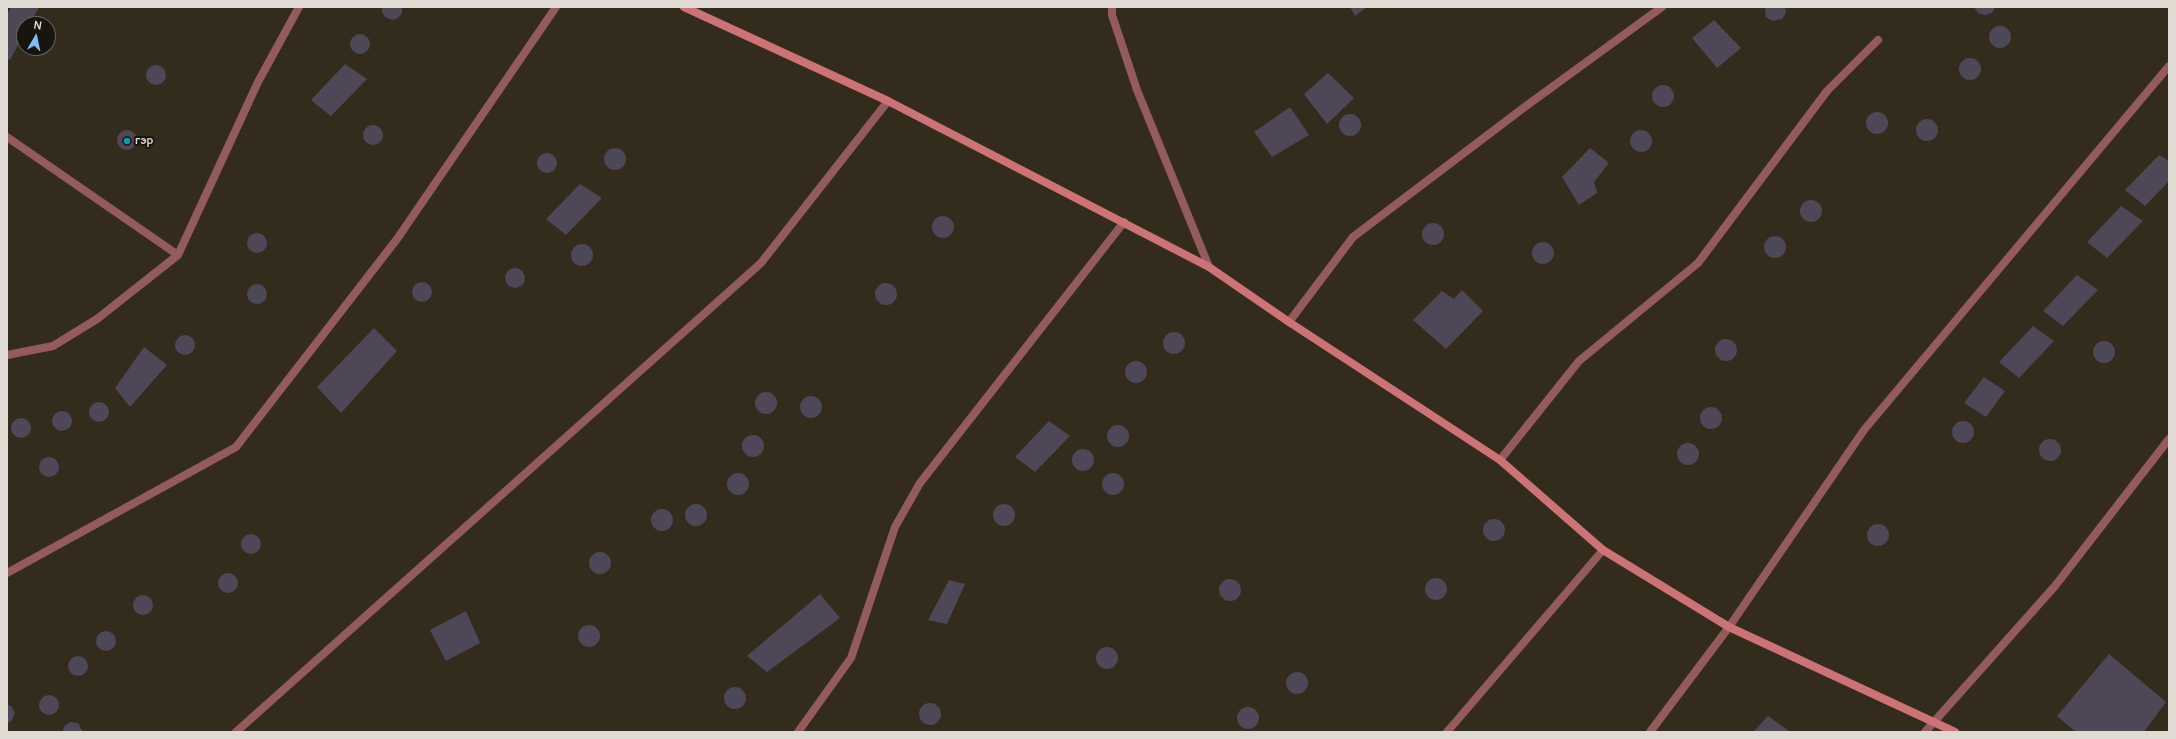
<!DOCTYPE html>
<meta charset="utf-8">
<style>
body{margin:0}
#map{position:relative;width:2176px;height:739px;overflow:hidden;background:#332c1d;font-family:Manrope,sans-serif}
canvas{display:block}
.frame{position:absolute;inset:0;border:8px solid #e0dbd2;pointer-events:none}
.north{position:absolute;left:16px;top:16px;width:40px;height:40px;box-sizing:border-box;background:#18150e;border:1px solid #68645c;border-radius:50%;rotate:9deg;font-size:11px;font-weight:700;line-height:16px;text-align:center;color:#e0dbd2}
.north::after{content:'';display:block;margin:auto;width:14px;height:18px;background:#81bdfa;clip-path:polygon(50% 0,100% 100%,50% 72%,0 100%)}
</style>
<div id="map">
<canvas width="2176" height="739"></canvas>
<div class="frame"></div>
<div class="north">N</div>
</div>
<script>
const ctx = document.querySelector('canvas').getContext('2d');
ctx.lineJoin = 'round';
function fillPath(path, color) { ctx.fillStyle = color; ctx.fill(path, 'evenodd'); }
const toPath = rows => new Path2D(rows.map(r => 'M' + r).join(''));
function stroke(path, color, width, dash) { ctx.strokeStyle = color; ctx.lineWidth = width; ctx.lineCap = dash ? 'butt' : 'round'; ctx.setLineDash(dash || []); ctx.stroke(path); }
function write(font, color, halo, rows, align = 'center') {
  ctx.font = font + ' Manrope,sans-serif'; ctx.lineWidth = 4; ctx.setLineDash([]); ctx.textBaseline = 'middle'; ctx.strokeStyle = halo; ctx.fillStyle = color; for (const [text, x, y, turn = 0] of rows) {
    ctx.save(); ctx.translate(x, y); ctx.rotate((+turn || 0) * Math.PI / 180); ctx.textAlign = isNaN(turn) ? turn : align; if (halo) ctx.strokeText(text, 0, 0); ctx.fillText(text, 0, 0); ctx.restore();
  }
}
fillPath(toPath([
 [11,7,39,7,30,24,24,24,24,34,10,60,7,59,7,15],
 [382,7,402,7,402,13,398,18,392,20,385,17,382,12],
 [1350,7,1367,7,1355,16],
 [1765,7,1785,7,1786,13,1782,19,1772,21,1766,17],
 [1974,7,1995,7,1992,13,1985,15,1978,13],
 [1714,20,1741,48,1717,68,1692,38],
 '1989 37a11 11 0 1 1 22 0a11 11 0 1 1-22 0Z',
 '350 44a10 10 0 1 1 20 0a10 10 0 1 1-20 0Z',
 '1959 69a11 11 0 1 1 22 0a11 11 0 1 1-22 0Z',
 [345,64,367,79,331,116,311,100],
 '146 75a10 10 0 1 1 20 0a10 10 0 1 1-20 0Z',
 [1328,73,1354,98,1327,124,1304,94],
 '1652 96a11 11 0 1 1 22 0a11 11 0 1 1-22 0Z',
 [1290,107,1309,135,1272,157,1254,132],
 '1866 123a11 11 0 1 1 22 0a11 11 0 1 1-22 0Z',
 '1339 125a11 11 0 1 1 22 0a11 11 0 1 1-22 0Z',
 '1916 130a11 11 0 1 1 22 0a11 11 0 1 1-22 0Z',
 '363 135a10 10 0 1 1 20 0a10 10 0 1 1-20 0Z',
 '117 140a10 10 0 1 1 20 0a10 10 0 1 1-20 0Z',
 '1630 141a11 11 0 1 1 22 0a11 11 0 1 1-22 0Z',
 [1590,148,1609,163,1594,182,1597,193,1579,205,1562,177],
 '604 159a11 11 0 1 1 22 0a11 11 0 1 1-22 0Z',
 '537 163a10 10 0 1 1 20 0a10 10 0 1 1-20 0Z',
 [2159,155,2169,161,2169,181,2145,206,2125,190],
 [580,184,602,198,566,235,546,219],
 '1800 211a11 11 0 1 1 22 0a11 11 0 1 1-22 0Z',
 [2121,206,2143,221,2107,258,2087,242],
 '932 227a11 11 0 1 1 22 0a11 11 0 1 1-22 0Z',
 '1422 234a11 11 0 1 1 22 0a11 11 0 1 1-22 0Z',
 '247 243a10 10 0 1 1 20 0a10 10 0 1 1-20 0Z',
 '1764 247a11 11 0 1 1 22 0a11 11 0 1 1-22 0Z',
 '1532 253a11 11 0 1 1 22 0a11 11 0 1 1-22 0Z',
 '571 255a11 11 0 1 1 22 0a11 11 0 1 1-22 0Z',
 '505 278a10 10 0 1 1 20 0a10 10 0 1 1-20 0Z',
 [2077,275,2098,290,2063,326,2043,311],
 '412 292a10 10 0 1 1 20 0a10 10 0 1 1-20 0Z',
 '875 294a11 11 0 1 1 22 0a11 11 0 1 1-22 0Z',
 '247 294a10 10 0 1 1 20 0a10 10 0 1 1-20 0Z',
 [1462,290,1483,311,1446,349,1413,320,1442,291,1454,299],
 [2033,326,2054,341,2019,378,1999,362],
 [374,328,397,351,341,413,317,387],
 '1163 343a11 11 0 1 1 22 0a11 11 0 1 1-22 0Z',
 '175 345a10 10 0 1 1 20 0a10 10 0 1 1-20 0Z',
 '1715 350a11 11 0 1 1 22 0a11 11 0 1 1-22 0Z',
 '2093 352a11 11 0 1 1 22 0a11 11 0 1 1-22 0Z',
 [144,347,167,365,130,407,115,388],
 '1125 372a11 11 0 1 1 22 0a11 11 0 1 1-22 0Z',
 [1984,377,2005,391,1986,417,1964,403],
 '755 403a11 11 0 1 1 22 0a11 11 0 1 1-22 0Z',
 '800 407a11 11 0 1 1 22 0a11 11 0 1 1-22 0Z',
 '89 412a10 10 0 1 1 20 0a10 10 0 1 1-20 0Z',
 '1700 418a11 11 0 1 1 22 0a11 11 0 1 1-22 0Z',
 '52 421a10 10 0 1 1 20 0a10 10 0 1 1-20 0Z',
 '11 428a10 10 0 1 1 20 0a10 10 0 1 1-20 0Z',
 [1049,421,1070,436,1035,472,1015,457],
 '1952 432a11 11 0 1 1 22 0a11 11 0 1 1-22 0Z',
 '1107 436a11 11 0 1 1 22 0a11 11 0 1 1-22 0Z',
 '742 446a11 11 0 1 1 22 0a11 11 0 1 1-22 0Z',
 '2039 450a11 11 0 1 1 22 0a11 11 0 1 1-22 0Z',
 '1677 454a11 11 0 1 1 22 0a11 11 0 1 1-22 0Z',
 '1072 460a11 11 0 1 1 22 0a11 11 0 1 1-22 0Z',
 '39 467a10 10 0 1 1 20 0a10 10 0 1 1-20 0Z',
 '1102 484a11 11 0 1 1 22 0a11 11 0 1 1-22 0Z',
 '727 484a11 11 0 1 1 22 0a11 11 0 1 1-22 0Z',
 '685 515a11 11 0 1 1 22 0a11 11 0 1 1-22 0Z',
 '993 515a11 11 0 1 1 22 0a11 11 0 1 1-22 0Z',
 '651 520a11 11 0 1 1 22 0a11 11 0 1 1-22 0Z',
 '1483 530a11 11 0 1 1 22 0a11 11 0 1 1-22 0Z',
 '1867 535a11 11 0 1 1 22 0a11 11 0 1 1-22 0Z',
 '241 544a10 10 0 1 1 20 0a10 10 0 1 1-20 0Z',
 '589 563a11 11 0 1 1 22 0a11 11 0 1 1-22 0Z',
 '218 583a10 10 0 1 1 20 0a10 10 0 1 1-20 0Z',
 '1425 589a11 11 0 1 1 22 0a11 11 0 1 1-22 0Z',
 '1219 590a11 11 0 1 1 22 0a11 11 0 1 1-22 0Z',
 [949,580,965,584,947,624,928,620],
 [820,594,840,618,767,672,747,656],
 '133 605a10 10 0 1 1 20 0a10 10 0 1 1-20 0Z',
 [466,611,480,643,446,661,430,630],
 '578 636a11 11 0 1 1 22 0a11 11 0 1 1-22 0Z',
 '96 641a10 10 0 1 1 20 0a10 10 0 1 1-20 0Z',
 '1096 658a11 11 0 1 1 22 0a11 11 0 1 1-22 0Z',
 [2109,654,2166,702,2144,732,2076,732,2057,716],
 '68 666a10 10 0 1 1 20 0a10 10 0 1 1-20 0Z',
 '1286 683a11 11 0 1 1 22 0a11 11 0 1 1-22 0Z',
 '724 698a11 11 0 1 1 22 0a11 11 0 1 1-22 0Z',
 '39 705a10 10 0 1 1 20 0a10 10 0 1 1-20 0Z',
 '919 714a11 11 0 1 1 22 0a11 11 0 1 1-22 0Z',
 [7,704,12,707,15,713,12,720,7,724],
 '1237 718a11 11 0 1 1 22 0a11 11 0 1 1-22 0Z',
 [1768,716,1789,731,1753,732],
 [71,722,78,723,83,732,62,732,65,725]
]), '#4e4757');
stroke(toPath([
 [1112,7,1112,15,1137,90,1209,267],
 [7,137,178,255],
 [1289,322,1353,237,1526,106,1662,7],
 [7,355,53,346,97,319,178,255,258,82,299,7],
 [1500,460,1579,361,1698,263,1827,91,1878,40],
 [7,573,236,447,397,239,556,7],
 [236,732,761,263,888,101],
 [798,732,851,658,895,527,920,483,1124,222],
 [1447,732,1603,550],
 [1650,732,1729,627,1864,430,2169,66],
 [1925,732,2055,586,2169,439]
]), '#945b5c', 8);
stroke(toPath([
 [684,7,888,101,1209,267,1289,322,1500,460,1603,550,1729,627,1955,732]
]), '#ce7375', 8);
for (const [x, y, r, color] of [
 [127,141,4,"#0f9aa8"]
]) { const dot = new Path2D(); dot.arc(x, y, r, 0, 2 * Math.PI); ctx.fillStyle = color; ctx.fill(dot); stroke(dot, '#18150e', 1.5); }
write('bold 11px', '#e0dbd2', '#18150e', [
 ["гэр",135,141]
], 'left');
</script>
